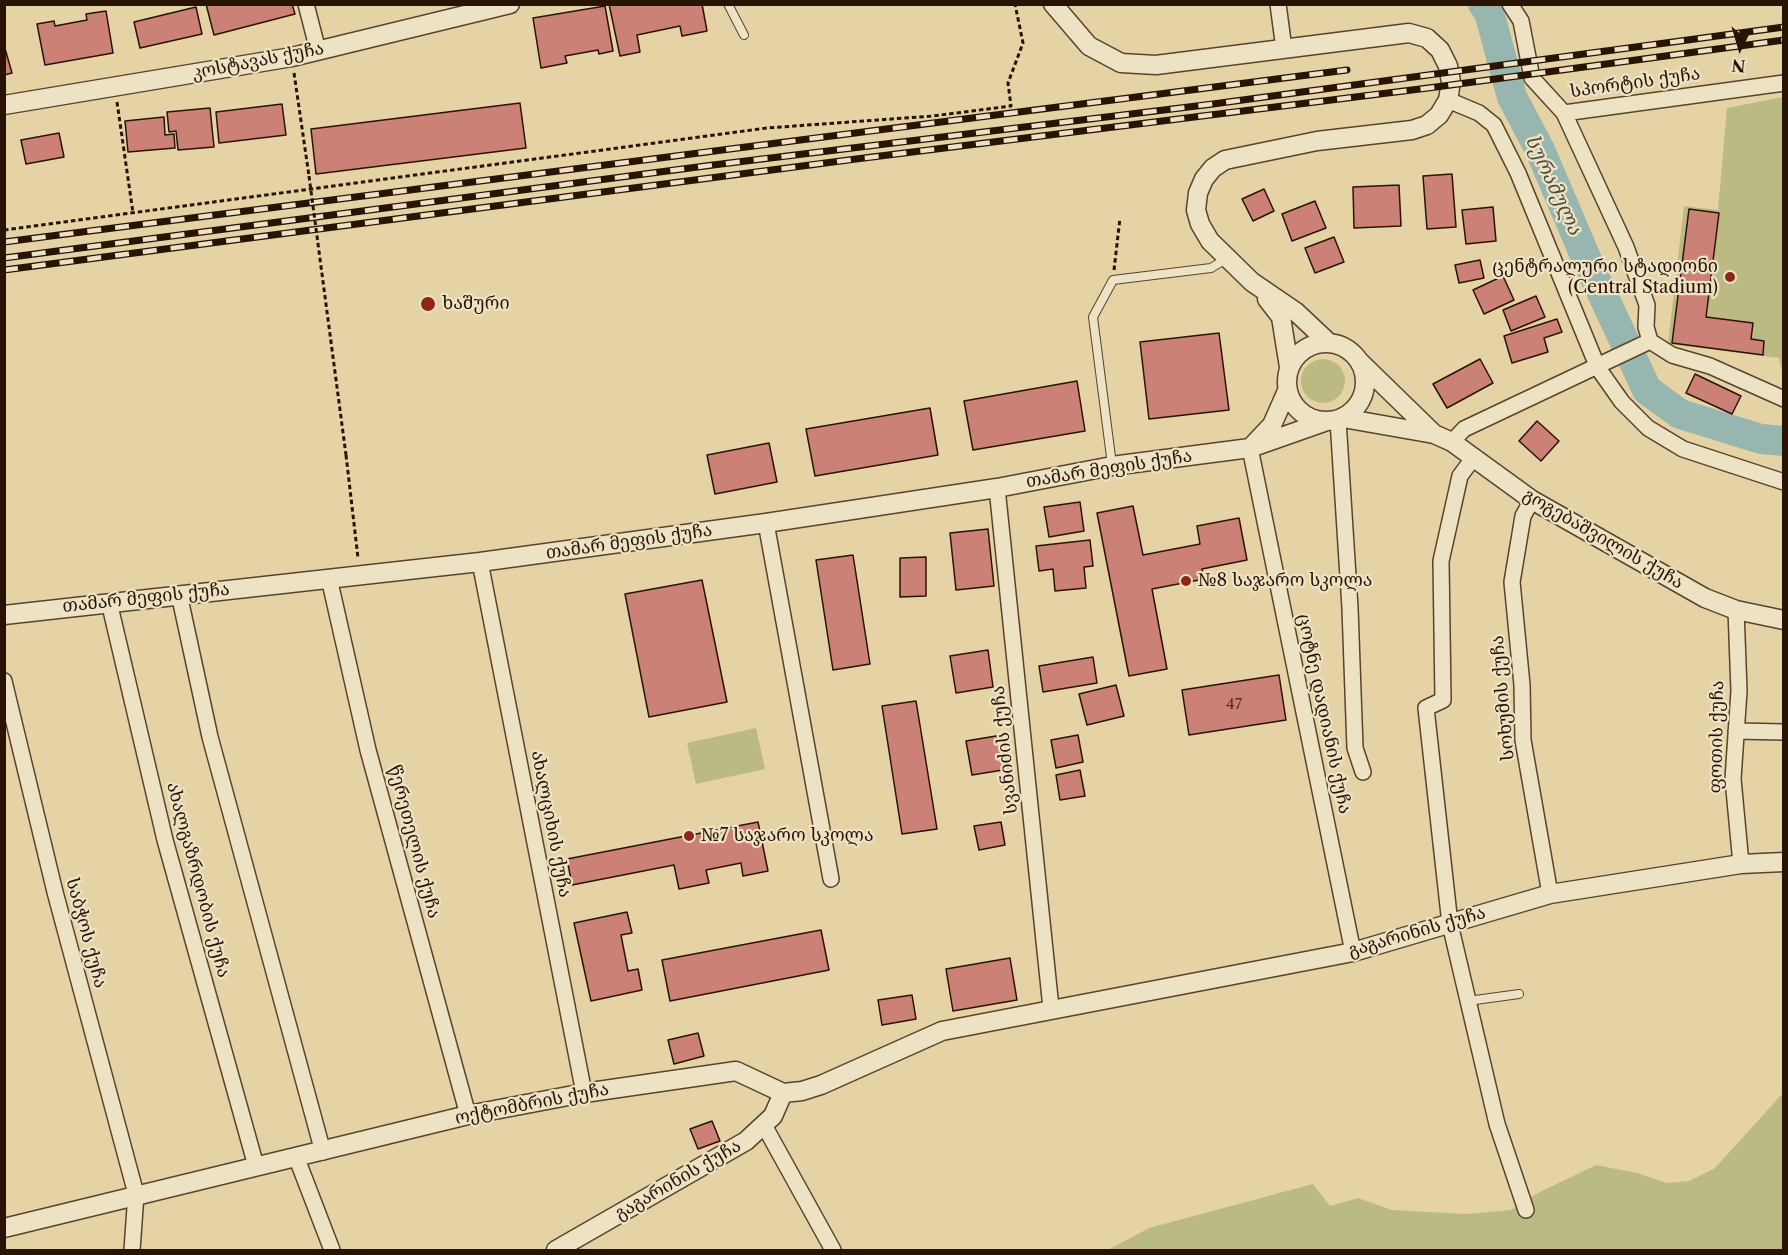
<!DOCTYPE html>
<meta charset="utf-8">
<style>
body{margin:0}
#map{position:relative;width:1788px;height:1255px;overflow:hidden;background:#e5d3a6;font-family:"Libre Caslon Text",serif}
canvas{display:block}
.frame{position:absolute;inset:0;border:6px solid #291404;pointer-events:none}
.north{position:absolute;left:1710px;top:18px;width:60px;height:60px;-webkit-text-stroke:4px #eee2c5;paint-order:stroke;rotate:185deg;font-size:16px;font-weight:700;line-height:24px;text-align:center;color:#291404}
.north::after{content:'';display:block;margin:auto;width:21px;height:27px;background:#291404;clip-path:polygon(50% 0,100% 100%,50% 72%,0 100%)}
</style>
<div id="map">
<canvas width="1788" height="1255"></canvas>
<div class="frame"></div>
<div class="north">N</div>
</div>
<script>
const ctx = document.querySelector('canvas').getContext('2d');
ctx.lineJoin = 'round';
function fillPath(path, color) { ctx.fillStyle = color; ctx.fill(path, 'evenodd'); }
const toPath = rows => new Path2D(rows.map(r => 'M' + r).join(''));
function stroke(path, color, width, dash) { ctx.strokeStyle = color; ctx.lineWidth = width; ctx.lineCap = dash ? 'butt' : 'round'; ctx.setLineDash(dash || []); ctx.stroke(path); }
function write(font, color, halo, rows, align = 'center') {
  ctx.font = font + ' "Libre Caslon Text","Noto Serif Georgian",serif'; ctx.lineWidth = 4.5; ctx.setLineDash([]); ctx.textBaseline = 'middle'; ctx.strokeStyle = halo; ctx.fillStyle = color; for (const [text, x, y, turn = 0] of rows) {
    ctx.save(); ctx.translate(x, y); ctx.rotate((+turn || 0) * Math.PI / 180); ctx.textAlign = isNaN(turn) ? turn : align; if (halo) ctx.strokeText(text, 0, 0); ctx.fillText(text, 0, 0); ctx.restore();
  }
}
fillPath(toPath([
 [1783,97,1783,376,1779,358,1668,344,1684,206,1718,210,1727,108],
 '1301 381a22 22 0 1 1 44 0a22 22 0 1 1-44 0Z',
 [756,728,765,769,696,784,687,743],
 [1783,1093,1783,1250,1108,1250,1149,1228,1313,1184,1330,1206,1358,1198,1392,1210,1467,1214,1511,1210,1536,1194,1596,1165,1637,1173,1667,1183,1689,1181,1715,1168]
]), '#bbba82');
stroke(toPath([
 [1483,4,1489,12,1512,97,1540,150,1589,265,1647,390,1680,414,1761,439,1784,441]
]), '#98b6b0', 30);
const building = toPath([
 [206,4,292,4,295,14,214,35,206,4],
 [609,4,702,4,707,31,682,36,680,26,637,35,640,52,620,56,609,4],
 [605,6,613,51,599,54,598,50,565,56,567,63,541,68,533,18,605,6],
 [196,7,202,34,140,48,134,22,196,7],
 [106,11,113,53,45,65,37,24,54,21,55,26,87,20,86,14,106,11],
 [4,45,12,73,4,75,4,45],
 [520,103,526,148,316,174,311,129,520,103],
 [282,104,286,135,219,143,216,112,282,104],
 [210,108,214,147,178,150,176,131,169,132,167,112,210,108],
 [164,117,165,135,174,134,175,148,128,152,125,121,164,117],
 [59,133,64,157,26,164,21,140,59,133],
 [1452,174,1456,227,1427,229,1423,176,1452,174],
 [1399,185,1401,226,1354,228,1353,187,1399,185],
 [1264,189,1274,211,1253,221,1242,199,1264,189],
 [1315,201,1326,228,1292,241,1282,214,1315,201],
 [1493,207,1496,241,1466,244,1462,210,1493,207],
 [1689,209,1719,213,1706,317,1753,323,1751,339,1764,341,1763,355,1672,343,1689,209],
 [1334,237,1344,262,1315,273,1305,248,1334,237],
 [1480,260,1484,278,1459,283,1455,265,1480,260],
 [1503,276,1514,300,1484,314,1473,290,1503,276],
 [1536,296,1545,317,1511,331,1503,310,1536,296],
 [1557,319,1562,332,1544,338,1548,352,1512,363,1504,336,1557,319],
 [1219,333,1229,410,1149,419,1140,342,1219,333],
 [1480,359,1493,383,1447,408,1433,384,1480,359],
 [1695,374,1741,396,1732,414,1686,393,1695,374],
 [1077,381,1085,431,973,450,964,401,1077,381],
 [930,408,938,455,815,476,806,429,930,408],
 [1537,421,1559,441,1541,461,1519,441,1537,421],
 [769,443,777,482,715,494,707,455,769,443],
 [1080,502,1084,531,1049,537,1044,507,1080,502],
 [1133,506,1143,555,1200,544,1197,526,1239,518,1247,560,1202,569,1204,579,1152,589,1167,669,1129,676,1097,513,1133,506],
 [988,529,994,586,956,590,950,533,988,529],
 [1090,540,1093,566,1084,567,1086,588,1055,591,1053,569,1039,571,1036,546,1090,540],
 [853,555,870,664,833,670,816,560,853,555],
 [926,557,926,596,900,597,900,558,926,557],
 [702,580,727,702,649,717,625,594,702,580],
 [988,650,993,687,956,693,950,656,988,650],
 [1093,657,1097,683,1043,692,1039,666,1093,657],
 [1279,675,1286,720,1189,735,1182,690,1279,675],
 [1116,685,1124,716,1087,725,1079,694,1116,685],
 [916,701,937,829,902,834,882,706,916,701],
 [1002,735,1009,769,972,775,966,741,1002,735],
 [1078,735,1083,762,1056,768,1051,740,1078,735],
 [1080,770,1085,796,1060,800,1056,775,1080,770],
 [758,822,768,871,743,876,741,863,706,870,709,883,679,889,674,865,572,885,567,859,758,822],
 [1001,822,1005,845,979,850,974,826,1001,822],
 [627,912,632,933,621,935,628,971,638,969,642,990,591,1001,574,923,627,912],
 [821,930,829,970,670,1001,662,960,821,930],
 [1010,958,1017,1000,953,1011,946,969,1010,958],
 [912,995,916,1019,882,1025,878,1000,912,995],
 [698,1033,704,1056,674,1064,668,1040,698,1033],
 [712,1121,720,1141,698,1149,690,1129,712,1121]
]);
fillPath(building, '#cb8175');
stroke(building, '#291404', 1.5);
const service = toPath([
 [728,4,744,35],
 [1112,465,1093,317,1113,280,1211,268,1226,259],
 [1468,1001,1519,994]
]);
const minor = toPath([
 [306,4,318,51],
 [1278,4,1284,49],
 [1448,100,1479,113,1494,125,1518,173,1598,368,1622,402,1648,428,1683,449,1784,482],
 [1564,113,1784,83],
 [1650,341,1672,355,1710,366,1784,399],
 [1338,420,1350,608,1355,748,1363,772],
 [1452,442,1464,429,1650,341,1646,327,1647,305,1626,247,1564,113,1532,78,1521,21,1510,4],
 [1250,448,1353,952],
 [1474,457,1460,476,1441,561,1443,700,1426,708,1450,924,1497,1124,1526,1210],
 [997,488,1051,1008],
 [1532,500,1523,516,1512,582,1522,685,1523,740,1550,894],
 [766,523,831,879],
 [480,562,584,1093],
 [329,578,368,750,468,1115],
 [179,594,210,737,323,1152],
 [109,602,165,840,256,1166],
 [1736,610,1739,691,1733,779,1741,864],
 [4,681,55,892,136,1194,132,1250],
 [1736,731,1784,732],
 [765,1127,833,1250],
 [297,1159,332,1250]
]);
const tertiary = toPath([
 [1053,4,1089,46,1121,63,1156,65,1409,33,1427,38,1440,50,1448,66,1451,82,1448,100,1439,115,1427,125,1412,130,1317,141,1225,160,1213,168,1204,179,1198,193,1196,210,1200,224,1210,241,1252,282,1296,312,1329,343],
 [4,105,292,57,510,4],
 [1267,299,1281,317,1289,367],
 '1287 382a39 39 0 1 1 78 0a39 39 0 1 1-78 0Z',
 [1360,362,1434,434],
 [1343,418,1434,434,1452,442,1532,500,1705,598,1736,610,1784,620],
 [1253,445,1272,425,1287,391],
 [4,615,480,562,766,523,997,488,1112,466,1250,448,1324,422],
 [4,1228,468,1115,584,1093,736,1071,783,1093,802,1091,821,1085,942,1031,1353,952,1550,894,1741,864,1784,862],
 [556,1250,746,1141,773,1116,783,1093]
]);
stroke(service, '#58442c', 10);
stroke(minor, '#58442c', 18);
stroke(tertiary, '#58442c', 21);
stroke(toPath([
 [294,73,309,176],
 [117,102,133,213],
 [4,230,767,128,933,116,1011,106,1008,83,1023,43,1015,4],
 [1114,270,1120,218],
 [346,455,358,558]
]), '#291404', 3, [4.5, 3]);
stroke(service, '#eee2c5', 8);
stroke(minor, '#eee2c5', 15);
stroke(tertiary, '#eee2c5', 18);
const rail = toPath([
 [4,242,1347,70],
 [4,258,713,165,1213,104,1784,27],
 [4,270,856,159,1436,87,1784,40]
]);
stroke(rail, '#291404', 7);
stroke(rail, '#eee2c5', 4.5, [14]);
stroke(toPath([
 [309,176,346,455]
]), '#291404', 3, [4.5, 3]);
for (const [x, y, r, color] of [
 [1730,277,6,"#8f2418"],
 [428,304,8,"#8f2418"],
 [1186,581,6,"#8f2418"],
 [689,836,6,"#8f2418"]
]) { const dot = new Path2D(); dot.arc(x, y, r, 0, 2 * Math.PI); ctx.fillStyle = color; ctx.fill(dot); stroke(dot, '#eee2c5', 2); }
write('15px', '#522f20', null, [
 ["47",1234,705]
]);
write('18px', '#291404', '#eee2c5', [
 ["კოსტავას ქუჩა",258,61,-11],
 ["სპორტის ქუჩა",1635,83,-8],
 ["თამარ მეფის ქუჩა",1109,469,-9],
 ["გოგებაშვილის ქუჩა",1603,539,30],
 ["თამარ მეფის ქუჩა",629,542,-8],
 ["თამარ მეფის ქუჩა",146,598,-6],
 ["სოხუმის ქუჩა",1503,698,-95],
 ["ცოტნე დადიანის ქუჩა",1324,714,78],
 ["ფოთის ქუჩა",1717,737,-89],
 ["სვანიძის ქუჩა",1005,750,-96],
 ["ახალციხის ქუჩა",551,824,79],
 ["წერეთელის ქუჩა",414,842,75],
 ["ახალგაზრდობის ქუჩა",198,880,75],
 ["გაგარინის ქუჩა",1417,932,-16],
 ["საბჭოს ქუჩა",86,933,75],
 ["ოქტომბრის ქუჩა",532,1104,-11],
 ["გაგარინის ქუჩა",678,1180,-30]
]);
write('18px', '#291404', '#eee2c5', [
 ["ცენტრალური სტადიონი",1718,267,"right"],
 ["(Central Stadium)",1718,288,"right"],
 ["ხაშური",442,304],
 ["№8 საჯარო სკოლა",1198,581],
 ["№7 საჯარო სკოლა",701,836]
], 'left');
write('italic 20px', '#504d40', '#eee2c5', [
 ["სურამულა",1553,185,65]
]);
</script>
